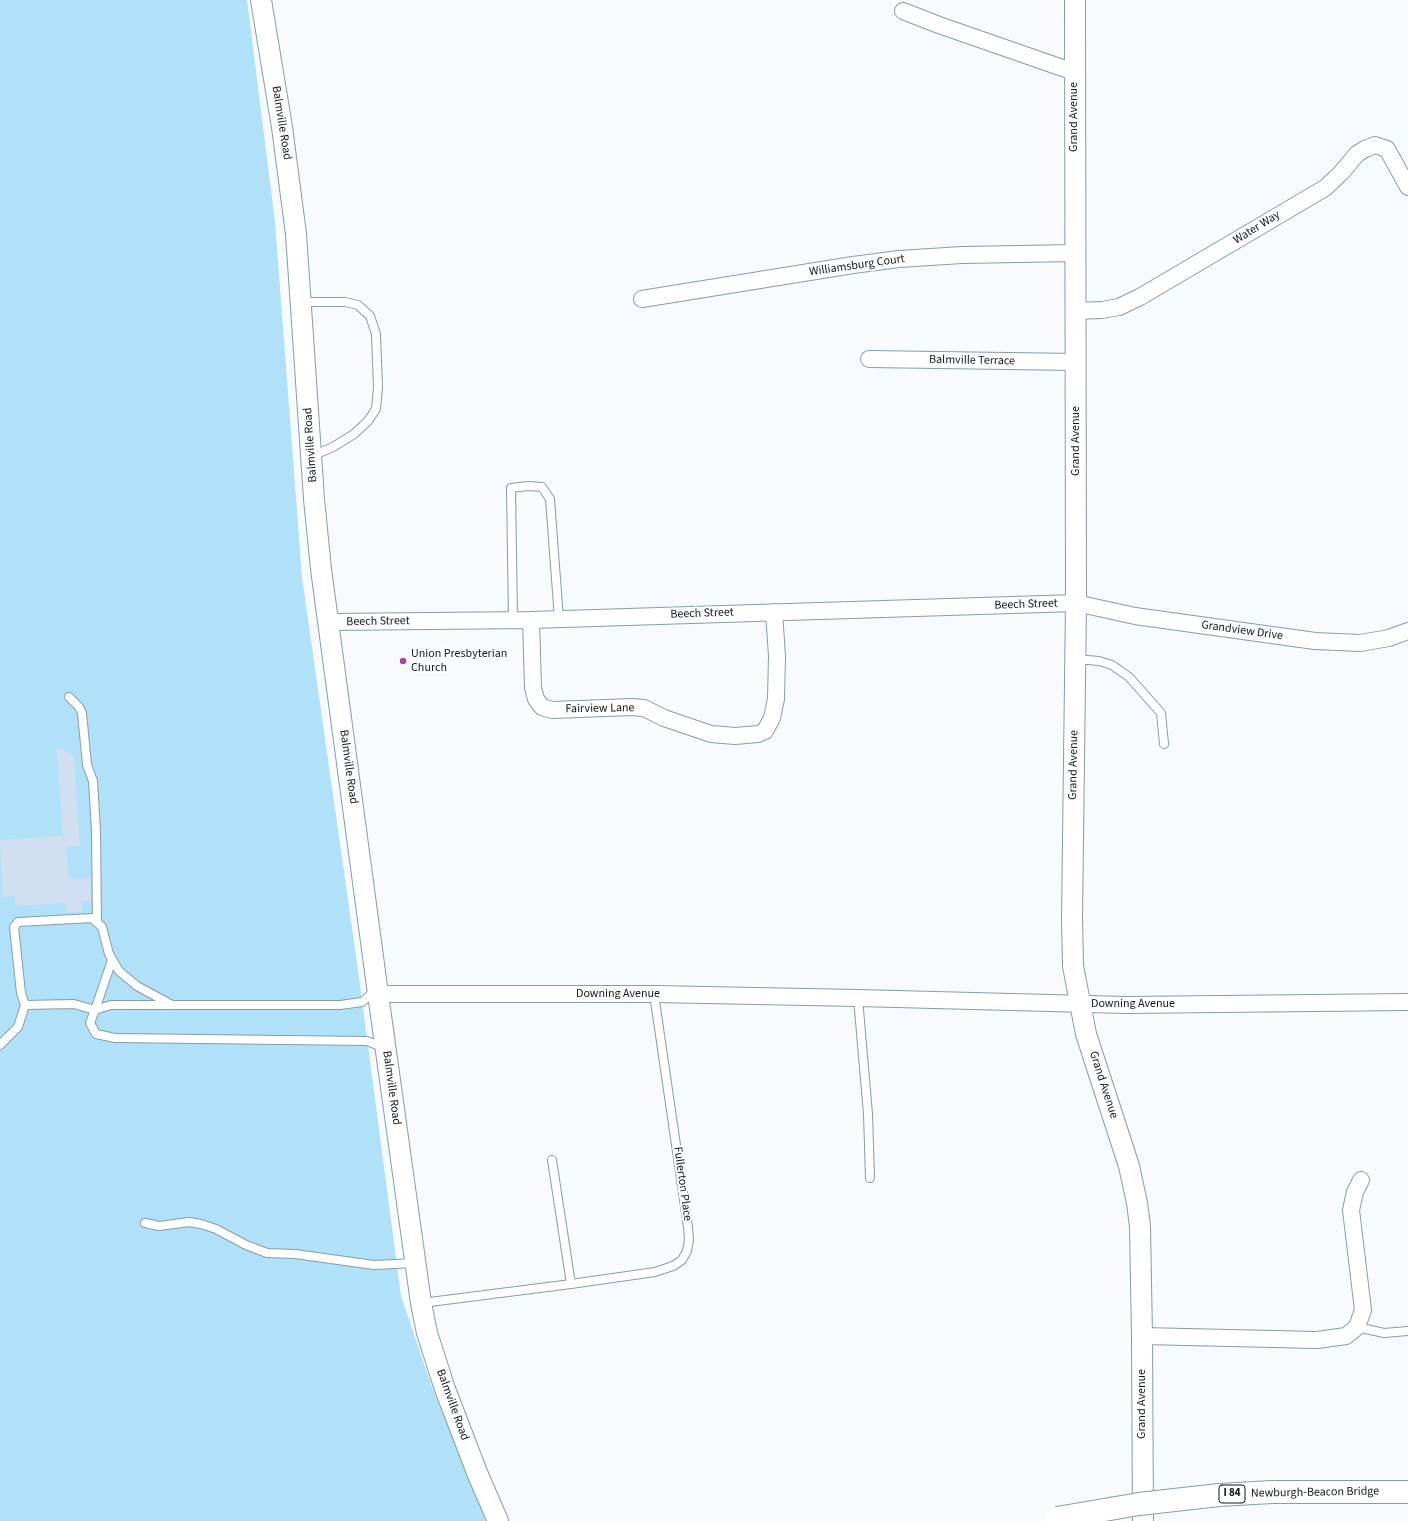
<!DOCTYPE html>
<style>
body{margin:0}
canvas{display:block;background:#f7fbfe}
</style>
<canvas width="1408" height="1521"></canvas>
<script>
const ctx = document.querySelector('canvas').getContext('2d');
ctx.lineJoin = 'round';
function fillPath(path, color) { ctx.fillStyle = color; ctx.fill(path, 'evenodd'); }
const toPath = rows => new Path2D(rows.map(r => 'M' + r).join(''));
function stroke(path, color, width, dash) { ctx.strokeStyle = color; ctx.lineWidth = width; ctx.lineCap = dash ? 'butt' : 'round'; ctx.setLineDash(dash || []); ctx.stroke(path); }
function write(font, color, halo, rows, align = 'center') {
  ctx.font = font + ' "Source Sans 3",sans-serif'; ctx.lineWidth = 4; ctx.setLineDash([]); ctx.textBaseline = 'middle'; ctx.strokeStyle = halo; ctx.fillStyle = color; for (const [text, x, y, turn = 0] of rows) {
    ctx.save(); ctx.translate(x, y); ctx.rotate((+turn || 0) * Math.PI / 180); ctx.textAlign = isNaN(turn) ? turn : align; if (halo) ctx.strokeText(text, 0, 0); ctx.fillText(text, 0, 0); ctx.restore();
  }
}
fillPath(toPath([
 [0,0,247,0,275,222,302,577,358,970,401,1296,432,1387,486,1521,0,1521]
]), '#b1e1f8');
fillPath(toPath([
 [56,747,74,755,80,846,66,847,69,879,90,878,91,900,81,901,82,912,66,912,66,903,15,906,15,896,2,897,0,840,63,836]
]), '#d0e0f2');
const service = toPath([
 [301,302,345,302,358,305,370,316,376,334,378,388,376,409,368,421,354,434,333,447,312,456],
 [513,620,511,488,528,486,542,487,550,499,559,619],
 [1076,659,1099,661,1112,665,1129,677,1161,713,1164,744],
 [69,697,79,707,82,713,87,765,93,781,96,831,97,923],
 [112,960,95,1010,74,1004,25,1005,21,993,14,927,18,922,92,918,102,927,109,954,119,971,137,986,172,1005],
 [377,989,362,1002,340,1005,111,1005,95,1010,90,1023,96,1034,115,1038,367,1041,385,1048],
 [858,998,868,1114,870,1178],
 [0,1045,18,1027,25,1005],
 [552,1160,571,1284],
 [145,1223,159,1226,189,1222,201,1224,216,1229,246,1245,267,1253,295,1254,374,1265,415,1263],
 [422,1303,571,1284,655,1272,673,1266,682,1260,687,1251,689,1240,688,1227,654,994],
 [1357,1327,1384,1333,1408,1331]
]);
const minor = toPath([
 [903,11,939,25,1074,72],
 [642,299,853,265,899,259,962,255,1075,253],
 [1075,311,1102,310,1119,307,1140,297,1325,188,1341,173,1357,154,1365,149,1375,145,1387,149,1408,187],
 [869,359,1076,362],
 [531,620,533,688,536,699,542,707,552,710,632,707,644,708,664,718,711,734,735,736,758,734,765,731,772,718,776,699,777,656,774,612],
 [329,622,531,620,1076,603,1135,616,1315,641,1360,643,1389,638,1408,631],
 [378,994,654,994,858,998,1126,1005,1408,1002],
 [1142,1336,1317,1340,1346,1336,1357,1327,1363,1310,1351,1210,1355,1192,1361,1180]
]);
const tertiary = toPath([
 [261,0,282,127,296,234,314,499,321,569,378,994,421,1303,427,1333,445,1389,478,1475,498,1521],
 [1075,0,1076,603,1072,919,1073,966,1086,1034,1129,1166,1137,1203,1140,1226,1142,1336,1143,1521]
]);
stroke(service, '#869ca7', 10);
stroke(minor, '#869ca7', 18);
stroke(tertiary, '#869ca7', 22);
stroke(service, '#fff', 8);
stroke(minor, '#fff', 16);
stroke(tertiary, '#fff', 20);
const motorwayBridge = toPath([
 [1057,1518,1139,1504,1219,1495,1272,1492,1408,1492]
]);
stroke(motorwayBridge, '#869ca7', 24, []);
stroke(motorwayBridge, '#fff', 22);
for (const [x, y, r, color] of [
 [403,661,4,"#b74097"]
]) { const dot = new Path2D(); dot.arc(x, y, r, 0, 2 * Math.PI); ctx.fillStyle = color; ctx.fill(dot); stroke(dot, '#fff', 1.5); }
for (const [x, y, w] of [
 [1232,1494,26]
]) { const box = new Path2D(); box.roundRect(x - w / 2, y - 9, w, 18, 3); ctx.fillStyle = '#fff'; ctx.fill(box); stroke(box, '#0e171b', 1); }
write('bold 11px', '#0e171b', null, [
 ["I 84",1232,1494]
]);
write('12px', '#0e171b', '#fff', [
 ["Grand Avenue",1074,117,-90],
 ["Balmville Road",281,123,81],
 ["Water Way",1257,228,-32],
 ["Williamsburg Court",857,266,-8],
 ["Balmville Terrace",972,361,1],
 ["Grand Avenue",1076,441,-90],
 ["Balmville Road",311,445,-94],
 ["Beech Street",1026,605,-2],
 ["Beech Street",702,614,-2],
 ["Beech Street",378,622,-1],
 ["Grandview Drive",1242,631,8],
 ["Fairview Lane",600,709,-1],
 ["Grand Avenue",1074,765,-89],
 ["Balmville Road",348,767,82],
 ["Downing Avenue",618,994],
 ["Downing Avenue",1133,1004],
 ["Grand Avenue",1103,1085,72],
 ["Balmville Road",391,1088,82],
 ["Fullerton Place",682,1184,82],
 ["Grand Avenue",1142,1404,-90],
 ["Balmville Road",452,1405,70],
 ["Newburgh-Beacon Bridge",1315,1493,-1]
]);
write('12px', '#0e171b', '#fff', [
 ["Union Presbyterian",411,654],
 ["Church",411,668]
], 'left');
</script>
